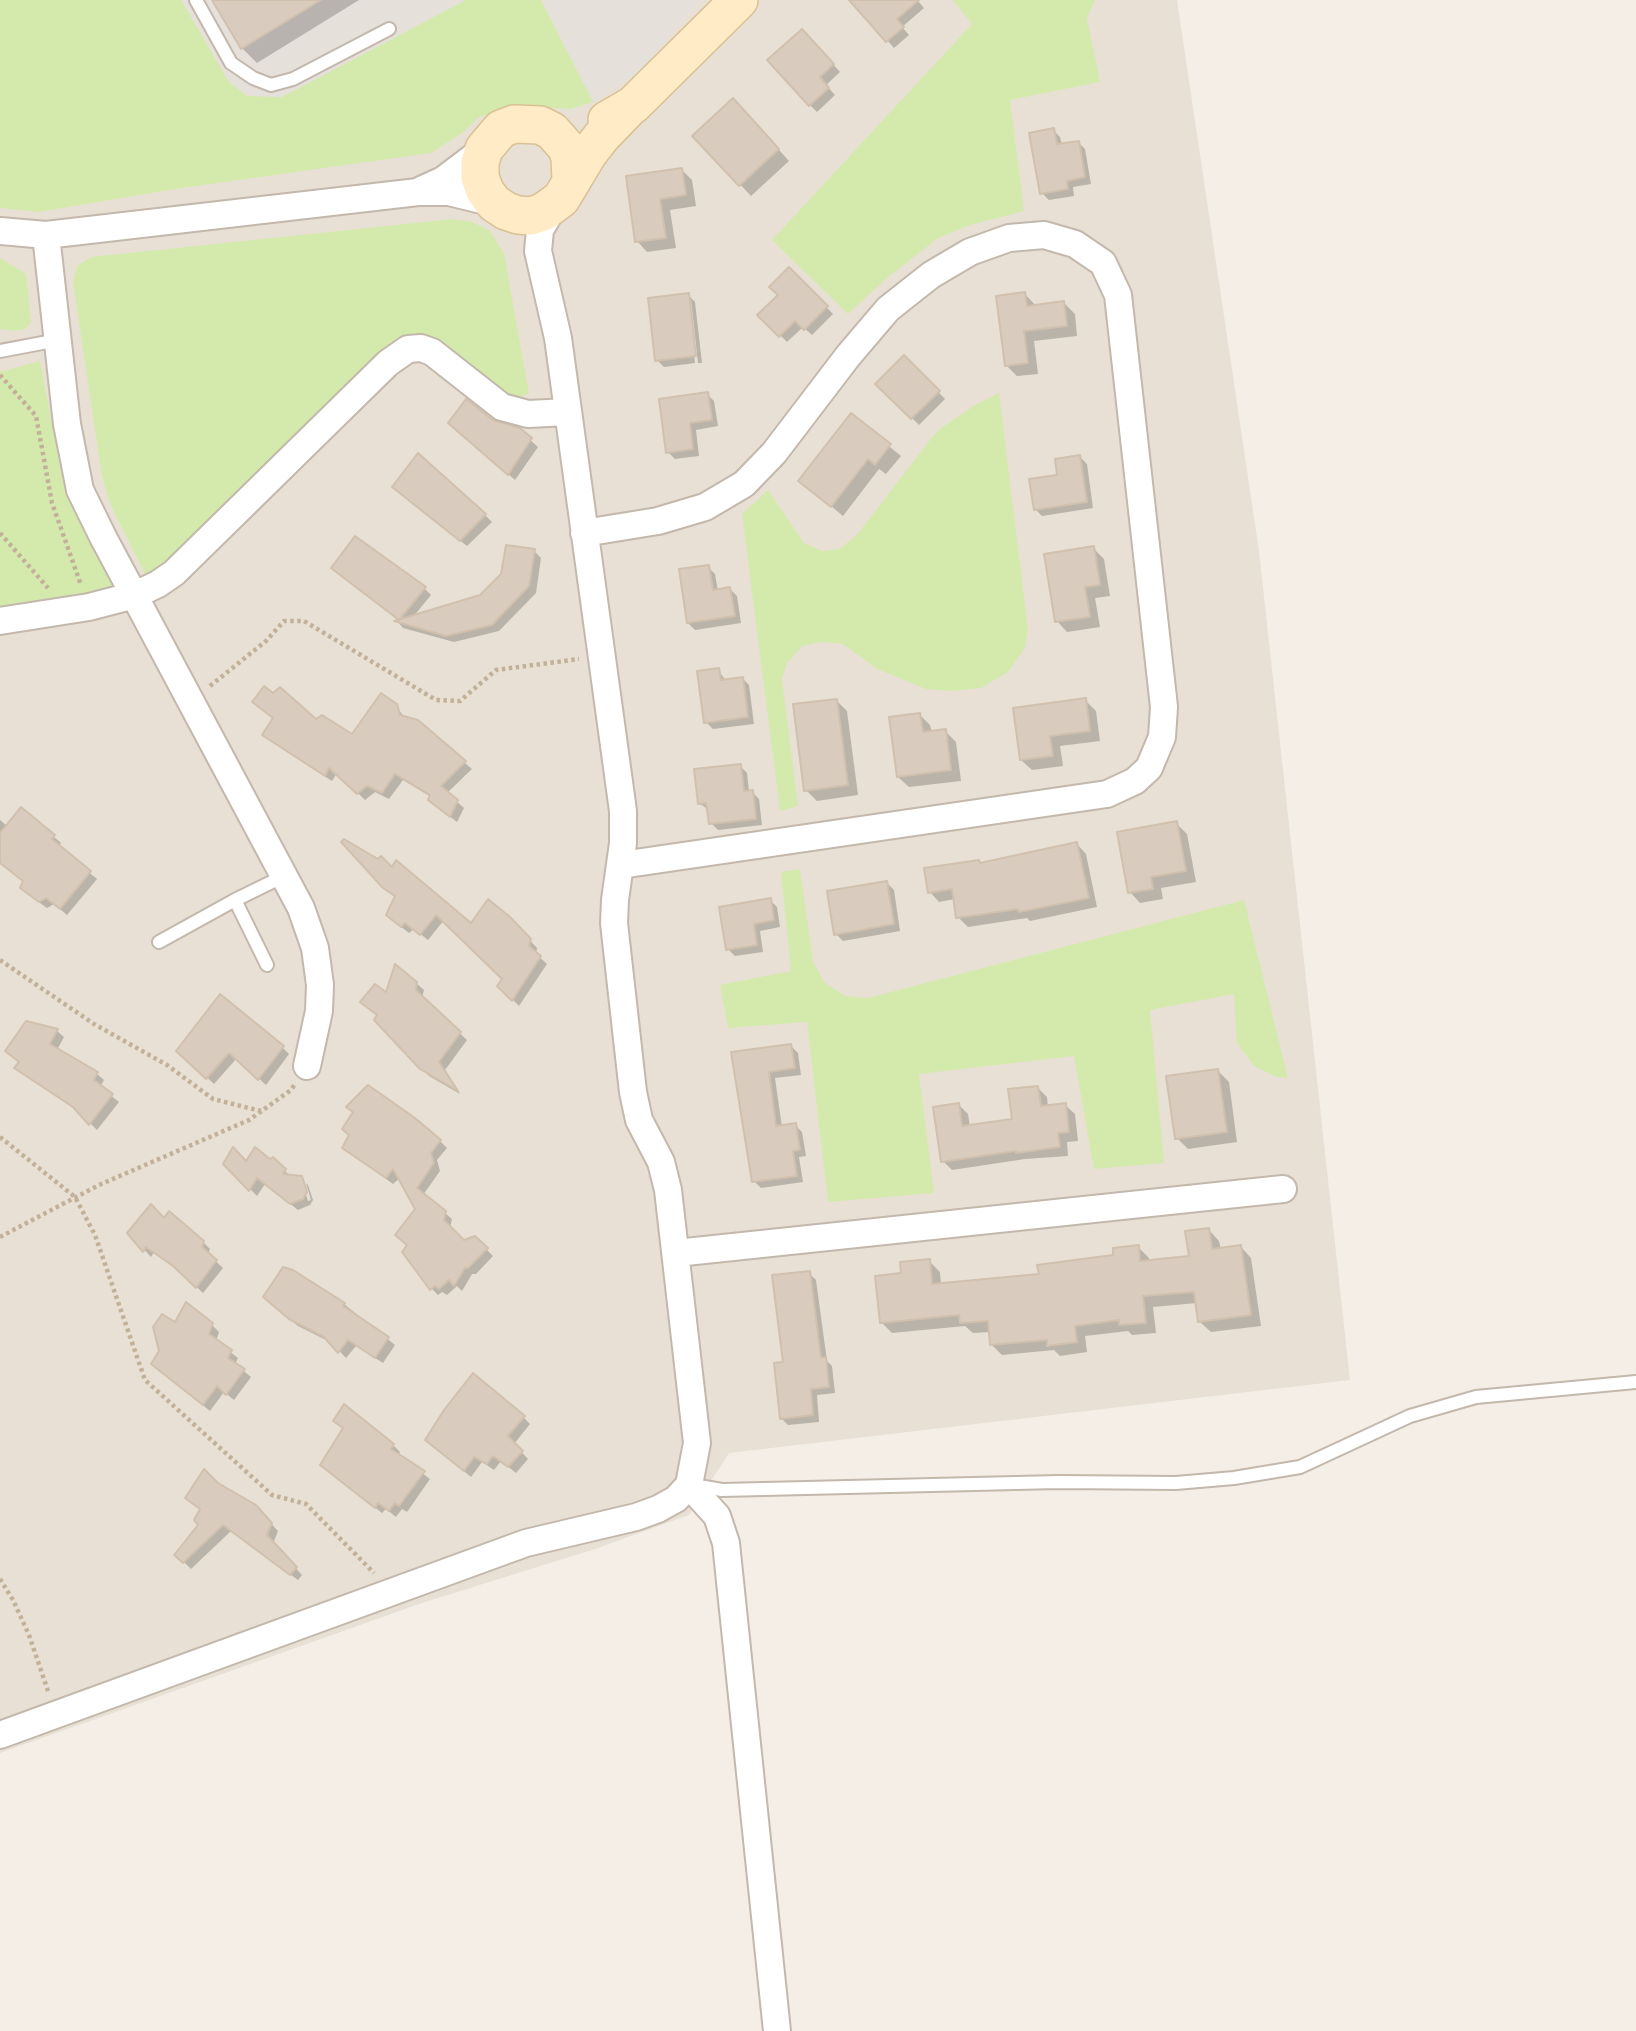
<!DOCTYPE html>
<style>
body{margin:0}
canvas{display:block;background:#f4eee6}
</style>
<canvas width="1636" height="2031"></canvas>
<script>
const ctx = document.querySelector('canvas').getContext('2d');
ctx.lineJoin = 'round';
function fillPath(path, color) { ctx.fillStyle = color; ctx.fill(path, 'evenodd'); }
const toPath = rows => new Path2D(rows.map(r => 'M' + r).join(''));
function stroke(path, color, width, dash) { ctx.strokeStyle = color; ctx.lineWidth = width; ctx.lineCap = dash ? 'butt' : 'round'; ctx.setLineDash(dash || []); ctx.stroke(path); }
fillPath(toPath([
 [0,0,1177,0,1259,551,1350,1380,729,1453,689,1515,595,1549,422,1603,0,1753]
]), '#e8e0d4');
fillPath(toPath([
 [0,0,702,0,635,75,593,102,571,109,509,106,478,118,462,133,431,153,175,189,39,212,0,208]
]), '#e6e0db');
fillPath(toPath([
 [0,0,181,0,229,82,247,96,282,97,466,0,541,0,593,102,571,109,509,106,478,118,462,133,431,153,175,189,39,212,0,208],
 [953,0,1095,0,1087,18,1100,82,1010,100,1024,211,970,225,938,238,888,277,848,314,772,240,972,24],
 [453,219,472,222,489,230,504,253,529,394,518,397,503,393,428,337,414,333,403,338,172,560,146,576,111,506,102,477,73,282,77,266,91,257],
 [0,258,26,274,31,322,25,329,13,331,0,329],
 [40,361,63,482,118,584,95,594,0,609,0,372],
 [999,393,1028,630,1025,648,1008,672,981,688,951,691,926,689,877,669,843,644,822,642,802,646,787,663,782,679,798,806,780,811,742,514,768,490,804,543,823,551,839,549,856,536,937,431,975,405],
 [800,869,813,961,824,982,845,996,868,998,1244,900,1288,1078,1276,1077,1254,1066,1237,1043,1234,994,1150,1010,1164,1163,1094,1169,1074,1056,919,1074,934,1193,828,1202,807,1022,728,1028,720,985,791,971,781,872]
]), '#d4eaad');
fillPath(toPath([
 [214,0,359,0,257,63,242,48],
 [852,0,917,0,924,8,902,27,909,35,894,48],
 [809,38,840,72,826,85,835,95,817,112,810,105],
 [744,111,789,161,751,196,695,136],
 [1053,130,1060,137,1062,145,1078,142,1085,149,1091,184,1073,187,1074,196,1049,200,1042,193],
 [681,169,692,180,696,206,670,210,676,248,647,252,637,241,628,177],
 [789,269,833,314,812,335,803,327,787,342,760,315,780,295],
 [1025,294,1036,306,1064,303,1075,314,1077,336,1034,341,1038,374,1017,376,1006,365],
 [688,295,695,302,702,363,698,363,691,300,688,300,695,363,664,367,657,360],
 [904,357,945,399,919,425,878,384],
 [707,394,714,401,718,426,696,430,699,456,675,459,668,452],
 [852,416,901,456,886,474,879,469,843,516,801,481],
 [492,421,519,430,538,447,515,480,457,429],
 [1080,457,1087,464,1093,508,1042,516,1035,509,1059,476],
 [401,494,485,515,492,522,467,546],
 [1093,548,1104,559,1110,596,1095,598,1100,627,1067,632,1057,621],
 [534,551,541,558,536,593,499,631,454,642,403,628,398,622,401,621,341,575,425,589,431,595,413,617,481,597],
 [708,567,715,574,718,591,730,589,737,596,741,623,695,630,688,623],
 [718,670,726,681,742,678,749,685,754,724,713,729,706,722],
 [836,700,847,711,858,795,817,801,806,790],
 [1085,700,1096,711,1100,741,1060,746,1063,766,1032,770,1021,760],
 [396,706,405,718,417,722,472,769,447,793,464,808,457,822,438,807,431,797,403,780,389,799,375,792,365,800,337,773,332,781,272,742,265,735,316,722,353,736],
 [920,715,930,725,932,733,945,731,956,742,961,781,909,787,898,777],
 [740,766,747,773,749,792,752,792,759,799,762,825,718,830,711,823,709,810,699,803],
 [21,809,61,843,58,847,97,879,67,915,54,904,47,908,29,895,24,882,0,862,0,820,7,826],
 [1176,823,1187,834,1196,882,1161,888,1163,899,1140,903,1130,892],
 [1077,844,1086,854,1097,907,1030,921,1027,918,968,927,958,917,955,899,939,902,930,892,979,862,981,864],
 [392,869,471,925,509,918,537,948,536,954,547,964,519,1006,499,986,504,979,444,920,428,940,414,929,409,933,395,922,396,898,384,887],
 [887,883,894,890,900,931,843,941,836,934],
 [770,900,777,907,780,927,760,931,763,952,735,956,728,949],
 [416,983,424,990,422,998,467,1040,445,1070,460,1094,429,1076,421,1068,387,995],
 [57,1031,64,1037,57,1050,97,1074,104,1080,100,1087,119,1102,97,1130,80,1113,16,1068],
 [791,1046,798,1053,801,1075,775,1078,782,1127,795,1125,802,1132,806,1156,799,1157,803,1182,761,1188,754,1181,733,1054],
 [282,1047,289,1054,266,1085,237,1058,214,1084,178,1051],
 [1218,1071,1229,1082,1237,1142,1188,1149,1177,1138],
 [1038,1088,1047,1097,1048,1107,1065,1105,1075,1114,1078,1141,1067,1142,1068,1156,1025,1159,952,1170,943,1161,959,1105,968,1114,970,1127,1014,1120],
 [440,1141,447,1148,437,1160,440,1171,423,1195,452,1219,450,1228,464,1242,475,1238,493,1256,476,1274,472,1274,462,1291,457,1286,447,1295,442,1292,438,1295,431,1288,409,1245,417,1209,400,1178,393,1184,344,1148],
 [273,1159,291,1177,301,1178,305,1182,302,1182,308,1201,311,1200,306,1183,308,1185,313,1200,310,1205,298,1210,265,1184,257,1196,226,1164,270,1162],
 [164,1220,203,1242,210,1249,208,1254,223,1268,203,1293,182,1273,154,1252,151,1257,129,1233],
 [1209,1230,1219,1241,1221,1250,1241,1247,1251,1258,1261,1326,1211,1332,1200,1322,1197,1303,1153,1307,1156,1333,1132,1335,1128,1331,1085,1336,1087,1352,1060,1356,1054,1350,1002,1355,991,1344,990,1332,973,1333,965,1326,892,1333,881,1322,903,1275,929,1261,940,1272,941,1285,1040,1276,1115,1257,1138,1247,1149,1258,1149,1262,1191,1258],
 [809,1273,816,1280,827,1361,832,1366,835,1393,817,1395,819,1422,788,1425,781,1418],
 [272,1304,344,1304,395,1345,383,1363,356,1346,346,1358,332,1343,298,1326],
 [176,1325,212,1325,219,1332,216,1341,238,1358,235,1364,251,1377,234,1400,224,1392,210,1411,160,1370],
 [524,1418,530,1424,514,1444,528,1459,516,1473,501,1461,494,1470,482,1462,471,1477,434,1447],
 [335,1421,393,1445,400,1452,398,1455,430,1479,407,1512,402,1509,396,1517,386,1509,382,1513,329,1472,345,1429],
 [217,1484,255,1507,278,1531,273,1544,302,1575,298,1580,231,1531,191,1569,177,1555,200,1525]
]), '#0003');
const building = toPath([
 [212,0,321,0,241,49,212,0],
 [849,0,919,0,897,19,904,27,886,42,849,0],
 [802,29,834,64,820,77,829,88,809,106,767,60,802,29],
 [733,98,779,149,739,186,692,136,733,98],
 [1054,128,1057,144,1079,141,1085,177,1067,181,1068,189,1040,194,1029,133,1054,128],
 [682,168,686,195,660,199,666,238,635,242,626,176,682,168],
 [789,267,828,306,804,330,795,321,779,337,757,315,778,295,769,287,789,267],
 [1025,292,1027,306,1064,301,1067,326,1024,331,1028,363,1005,366,996,296,1025,292],
 [689,293,696,356,655,361,648,298,689,293],
 [904,355,940,391,911,419,875,384,904,355],
 [708,392,712,420,690,423,693,449,666,453,659,399,708,392],
 [466,399,493,420,520,428,532,438,508,475,448,423,466,399],
 [851,413,891,444,875,465,868,459,831,507,798,481,851,413],
 [418,453,486,514,460,541,392,487,418,453],
 [1080,455,1087,502,1034,510,1029,479,1057,475,1055,459,1080,455],
 [355,536,426,587,399,620,331,568,355,536],
 [506,545,535,549,529,586,492,625,446,636,394,621,480,595,501,574,506,545],
 [1094,546,1100,585,1085,587,1090,617,1055,622,1044,554,1094,546],
 [709,565,713,590,730,587,735,616,687,623,679,569,709,565],
 [719,668,721,680,743,677,748,717,704,723,697,671,719,668],
 [264,686,273,693,280,687,316,719,322,715,352,734,381,693,397,704,400,715,418,720,466,761,441,786,458,800,450,817,428,800,430,795,395,774,382,793,367,786,357,794,329,768,325,776,262,735,273,718,252,702,264,686],
 [1086,698,1090,731,1050,736,1053,756,1020,760,1013,708,1086,698],
 [837,699,848,785,804,791,793,704,837,699],
 [920,713,923,732,946,729,951,770,897,777,889,717,920,713],
 [741,764,744,791,753,790,756,819,709,824,706,803,698,804,694,769,741,764],
 [21,807,55,835,52,839,91,871,60,909,46,898,39,902,20,888,23,881,0,863,0,833,21,807],
 [1177,821,1186,871,1151,877,1153,889,1128,893,1117,832,1177,821],
 [344,839,378,859,381,856,392,867,396,860,471,923,488,899,510,917,531,939,529,946,541,956,512,1001,497,986,502,979,436,915,420,935,405,923,401,927,386,915,395,896,383,888,341,842,344,839],
 [1077,842,1089,898,1019,912,1018,909,956,918,952,889,928,893,924,868,979,860,980,863,1077,842],
 [887,881,894,924,834,935,827,891,887,881],
 [771,898,774,920,754,924,757,945,726,950,719,907,771,898],
 [395,964,417,982,416,990,461,1032,439,1062,458,1091,420,1069,374,1020,377,1015,360,1002,375,984,386,992,395,964],
 [220,994,284,1046,258,1080,229,1053,206,1079,176,1051,220,994],
 [26,1021,58,1029,50,1044,98,1072,94,1080,113,1094,89,1125,73,1107,14,1068,19,1062,5,1051,26,1021],
 [791,1044,795,1068,769,1072,776,1126,796,1123,800,1150,793,1151,797,1176,752,1182,731,1052,791,1044],
 [1218,1069,1227,1132,1175,1139,1166,1076,1218,1069],
 [368,1085,415,1118,441,1140,431,1153,434,1163,417,1188,446,1211,444,1220,464,1240,475,1236,488,1248,468,1268,465,1268,454,1286,449,1280,439,1289,435,1286,430,1290,402,1252,407,1245,395,1235,415,1209,393,1169,386,1178,342,1148,349,1135,342,1129,353,1112,346,1107,368,1085],
 [1038,1086,1041,1106,1066,1103,1069,1132,1058,1133,1060,1147,1016,1153,1016,1151,941,1162,933,1107,959,1103,962,1126,1012,1119,1008,1089,1038,1086],
 [233,1147,246,1161,255,1147,270,1159,273,1157,286,1169,283,1174,302,1176,307,1192,303,1199,290,1204,257,1178,249,1191,223,1164,233,1147],
 [151,1204,164,1218,169,1211,204,1241,202,1247,217,1260,196,1288,173,1266,146,1247,143,1252,127,1233,151,1204],
 [1209,1228,1212,1249,1241,1245,1251,1315,1198,1322,1194,1292,1143,1296,1146,1323,1119,1325,1119,1320,1075,1326,1077,1342,1047,1346,1047,1340,990,1345,988,1321,960,1323,959,1315,880,1323,875,1276,901,1273,900,1262,930,1259,932,1284,1039,1274,1037,1265,1113,1255,1113,1248,1139,1245,1140,1261,1189,1256,1185,1231,1209,1228],
 [283,1267,293,1270,345,1303,343,1306,389,1337,375,1358,348,1340,338,1353,324,1337,289,1319,263,1297,283,1267],
 [810,1271,821,1358,826,1357,829,1387,811,1389,813,1415,780,1419,774,1363,783,1362,772,1275,810,1271],
 [186,1302,213,1323,209,1334,232,1350,228,1358,245,1369,226,1395,217,1386,203,1405,151,1364,159,1351,153,1327,162,1314,175,1322,186,1302],
 [473,1373,525,1416,508,1436,523,1451,508,1467,493,1456,487,1464,474,1457,464,1471,425,1440,444,1410,473,1373],
 [344,1404,394,1444,391,1449,425,1471,399,1506,395,1503,389,1511,378,1503,375,1508,320,1465,343,1428,333,1421,344,1404],
 [204,1469,218,1483,256,1505,272,1523,267,1535,297,1567,290,1575,223,1525,183,1563,174,1555,198,1525,194,1520,200,1509,185,1498,204,1469]
]);
fillPath(building, '#d9ccbe');
stroke(building, '#d1c0ae', 2);
const service = toPath([
 [196,0,231,63,253,78,271,85,293,79,389,29],
 [0,351,58,340],
 [159,942,235,900],
 [267,965,235,900,284,876],
 [693,1485,722,1490,1058,1482,1176,1483,1234,1478,1300,1467,1410,1416,1476,1397,1636,1382]
]);
const minor = toPath([
 [421,190,443,180,484,149],
 [0,231,46,235,418,192,449,192,494,203],
 [46,235,67,424,80,490,103,537,301,908,315,948,320,985,319,1011,307,1066],
 [584,533,658,521,705,507,744,484,774,453,848,356,888,309,931,275,970,252,1009,238,1044,235,1075,244,1103,263,1118,295,1164,707,1162,737,1149,768,1135,781,1107,794,621,865],
 [0,621,89,607,135,595,158,584,174,573,388,363,408,349,421,348,432,352,502,407,528,414,568,412],
 [676,1253,1283,1189],
 [689,1485,717,1516,726,1543,777,2031],
 [0,1735,526,1543,636,1517,658,1509,676,1499,689,1485,697,1443,668,1190,661,1162,639,1120,633,1092,614,923,615,900,623,843,623,811,558,338,538,251,540,230,554,206]
]);
const secondary = toPath([
 [607,120,633,105,739,0],
 [571,180,570,158,567,148,552,131,540,125,514,124,501,129,484,149,480,163,480,177,485,191,494,203,506,211,518,215,531,216,543,212,561,199,588,154,602,136,629,108]
]);
stroke(service, '#c3b8ab', 16);
stroke(minor, '#c3b8ab', 30);
stroke(secondary, '#d9c195', 40);
stroke(toPath([
 [0,375,36,416,52,503,81,585],
 [0,533,48,588],
 [210,686,266,641,284,621,304,621,436,700,460,701,496,670,579,659],
 [0,960,94,1024,167,1065,213,1099,261,1111],
 [0,1137,75,1197,95,1235,145,1380,272,1495,306,1504,374,1573],
 [0,1237,99,1185,249,1120,291,1090,295,1084],
 [0,1579,13,1600,29,1635,48,1691]
]), '#c2b099', 4.5, [3.5, 3.5]);
stroke(service, '#fff', 12);
stroke(minor, '#fff', 26);
stroke(secondary, '#ffebc5', 37);
</script>
